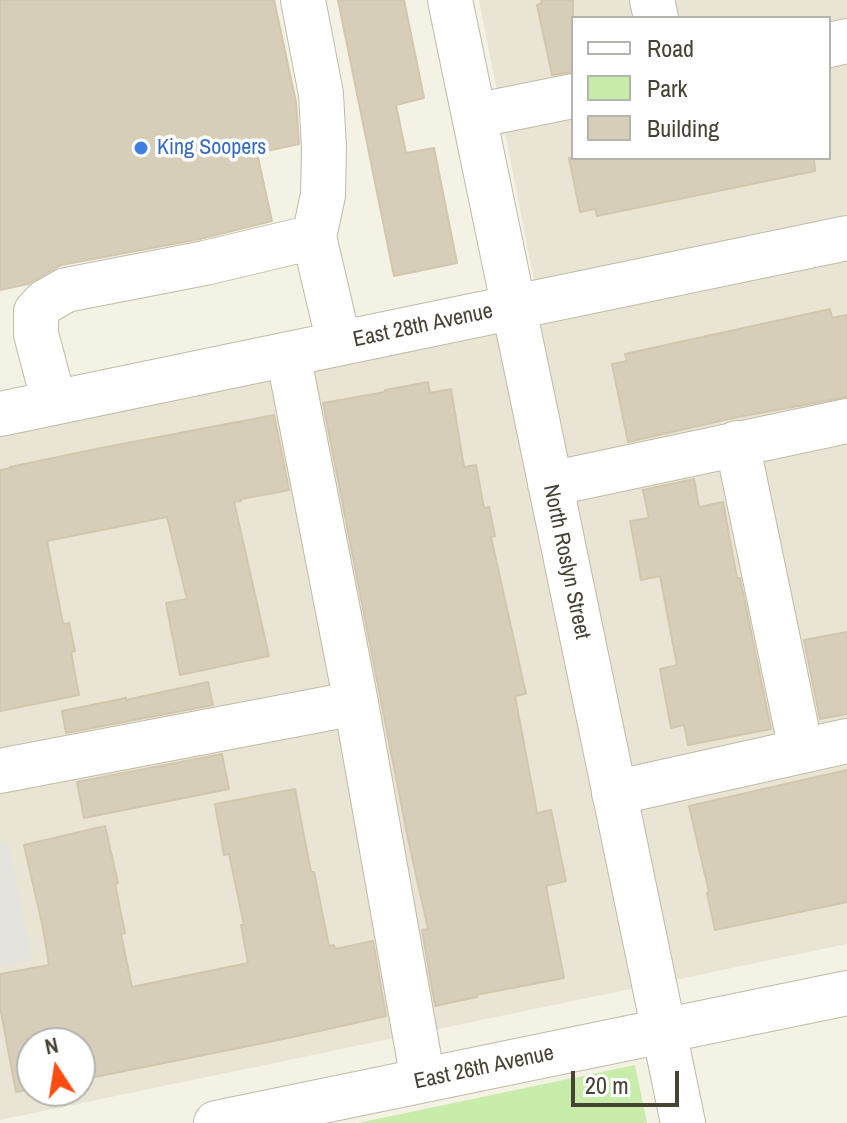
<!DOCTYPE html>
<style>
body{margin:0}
#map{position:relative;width:847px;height:1123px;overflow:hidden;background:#f4f1e5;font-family:"Archivo Narrow",sans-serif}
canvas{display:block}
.legend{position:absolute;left:571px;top:16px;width:260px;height:144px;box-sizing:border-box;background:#fff;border:2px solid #b5b3ae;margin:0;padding:10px 14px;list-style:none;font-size:24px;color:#474234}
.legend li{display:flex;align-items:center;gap:16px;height:40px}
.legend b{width:40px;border:2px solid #b5b3ae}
.north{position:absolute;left:16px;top:1027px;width:80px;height:80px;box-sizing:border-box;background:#fff;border:2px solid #b5b3ae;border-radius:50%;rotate:348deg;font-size:22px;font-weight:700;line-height:32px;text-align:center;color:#474234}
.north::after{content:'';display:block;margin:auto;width:28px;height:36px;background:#ff4d11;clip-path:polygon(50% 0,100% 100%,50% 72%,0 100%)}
.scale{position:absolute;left:571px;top:1071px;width:108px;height:36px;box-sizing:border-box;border:4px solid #474234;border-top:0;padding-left:10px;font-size:24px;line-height:28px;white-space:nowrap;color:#474234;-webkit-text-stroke:6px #fff;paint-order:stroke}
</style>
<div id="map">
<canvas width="847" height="1123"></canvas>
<ul class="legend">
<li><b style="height:10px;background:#fff"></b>Road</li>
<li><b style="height:22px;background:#c8ecaa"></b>Park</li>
<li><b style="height:22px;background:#d7ceba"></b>Building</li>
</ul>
<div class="north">N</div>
<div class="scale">20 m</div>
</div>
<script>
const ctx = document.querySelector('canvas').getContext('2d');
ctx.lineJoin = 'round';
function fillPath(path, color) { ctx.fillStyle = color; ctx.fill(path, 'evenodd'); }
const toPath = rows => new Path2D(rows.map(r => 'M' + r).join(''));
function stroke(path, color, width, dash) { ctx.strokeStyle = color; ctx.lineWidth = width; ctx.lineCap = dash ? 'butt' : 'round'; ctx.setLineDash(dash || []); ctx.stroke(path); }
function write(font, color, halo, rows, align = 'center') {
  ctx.font = font + ' "Archivo Narrow",sans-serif'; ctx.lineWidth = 7; ctx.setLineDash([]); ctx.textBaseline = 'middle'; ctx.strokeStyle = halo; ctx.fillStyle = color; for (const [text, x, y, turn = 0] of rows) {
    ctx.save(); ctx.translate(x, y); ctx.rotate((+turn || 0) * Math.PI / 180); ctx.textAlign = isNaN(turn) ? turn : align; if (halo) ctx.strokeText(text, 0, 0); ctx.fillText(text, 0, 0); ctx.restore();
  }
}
fillPath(toPath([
 [479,0,847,0,847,944,0,1120,0,436,542,321],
 [573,18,829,18,829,158,573,158],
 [32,1043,80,1043,80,1091,32,1091]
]), '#e9e4d3');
fillPath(toPath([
 [635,1065,647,1123,358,1123]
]), '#c8ecaa');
fillPath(toPath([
 [8,843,32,959,0,967,0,844]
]), '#e5e3de');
const building = toPath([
 [0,0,274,0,296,102,299,144,257,153,272,221,200,239,61,265,28,284,0,290,0,0],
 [338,0,404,0,424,98,396,105,406,153,434,148,457,263,394,276,338,0],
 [541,0,573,0,573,72,552,75,537,5,542,3,541,0],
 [569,158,814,158,815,171,597,216,595,209,580,212,569,158],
 [830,309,832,318,847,315,847,397,733,418,628,442,612,364,627,361,625,354,830,309],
 [428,382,430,393,451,389,464,467,476,465,484,508,489,507,495,536,491,537,526,694,515,696,537,813,551,810,566,881,546,886,564,978,476,995,477,997,435,1006,422,930,428,929,407,834,323,403,385,392,385,390,428,382],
 [274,415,289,490,241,499,241,501,234,502,269,656,180,675,166,603,187,599,167,517,47,541,63,624,69,623,75,651,71,652,79,695,0,711,0,470,11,468,10,467,101,448,274,415],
 [694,479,699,507,723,502,737,578,740,578,771,729,688,745,684,725,671,728,660,669,677,665,660,576,641,580,630,521,649,518,643,490,694,479],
 [847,632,847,714,820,719,804,640,847,632],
 [208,682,213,705,66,733,62,711,126,698,126,700,208,682],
 [222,754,229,789,84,818,77,782,222,754],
 [847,770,847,902,715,930,707,893,709,892,689,806,847,770],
 [295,789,311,872,314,872,329,946,334,945,335,949,373,941,386,1016,288,1038,80,1080,80,1043,32,1043,32,1089,16,1092,0,1007,0,974,49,965,43,928,24,845,105,826,118,883,115,884,125,933,121,934,132,987,209,971,248,963,241,925,244,925,229,854,224,855,215,804,295,789]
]);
fillPath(building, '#d7ceba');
stroke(building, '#d2c7ac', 2);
const minor = toPath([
 [450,0,683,1123],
 [652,0,656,18],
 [829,45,847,41],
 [474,116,573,96],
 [314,237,339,343],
 [54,402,36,334,36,312,45,302,66,290,205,263,314,237,323,195,324,148,321,94,303,0],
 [0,414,847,238],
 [737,443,801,750],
 [550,484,847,421],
 [356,703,423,1080],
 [0,771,356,703,288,354],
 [614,793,847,741],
 [216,1123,847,993]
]);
stroke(minor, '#c1baa7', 46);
stroke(minor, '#fff', 44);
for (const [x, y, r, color] of [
 [141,148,8,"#3f7fe0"]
]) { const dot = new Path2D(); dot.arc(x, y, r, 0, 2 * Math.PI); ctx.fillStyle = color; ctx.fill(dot); stroke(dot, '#fff', 3); }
write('22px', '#366cbe', '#fff', [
 ["King Soopers",157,148]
], 'left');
write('22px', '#474234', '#fff', [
 ["East 28th Avenue",423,326,-12],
 ["North Roslyn Street",566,562,78],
 ["East 26th Avenue",484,1068,-12]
]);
</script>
